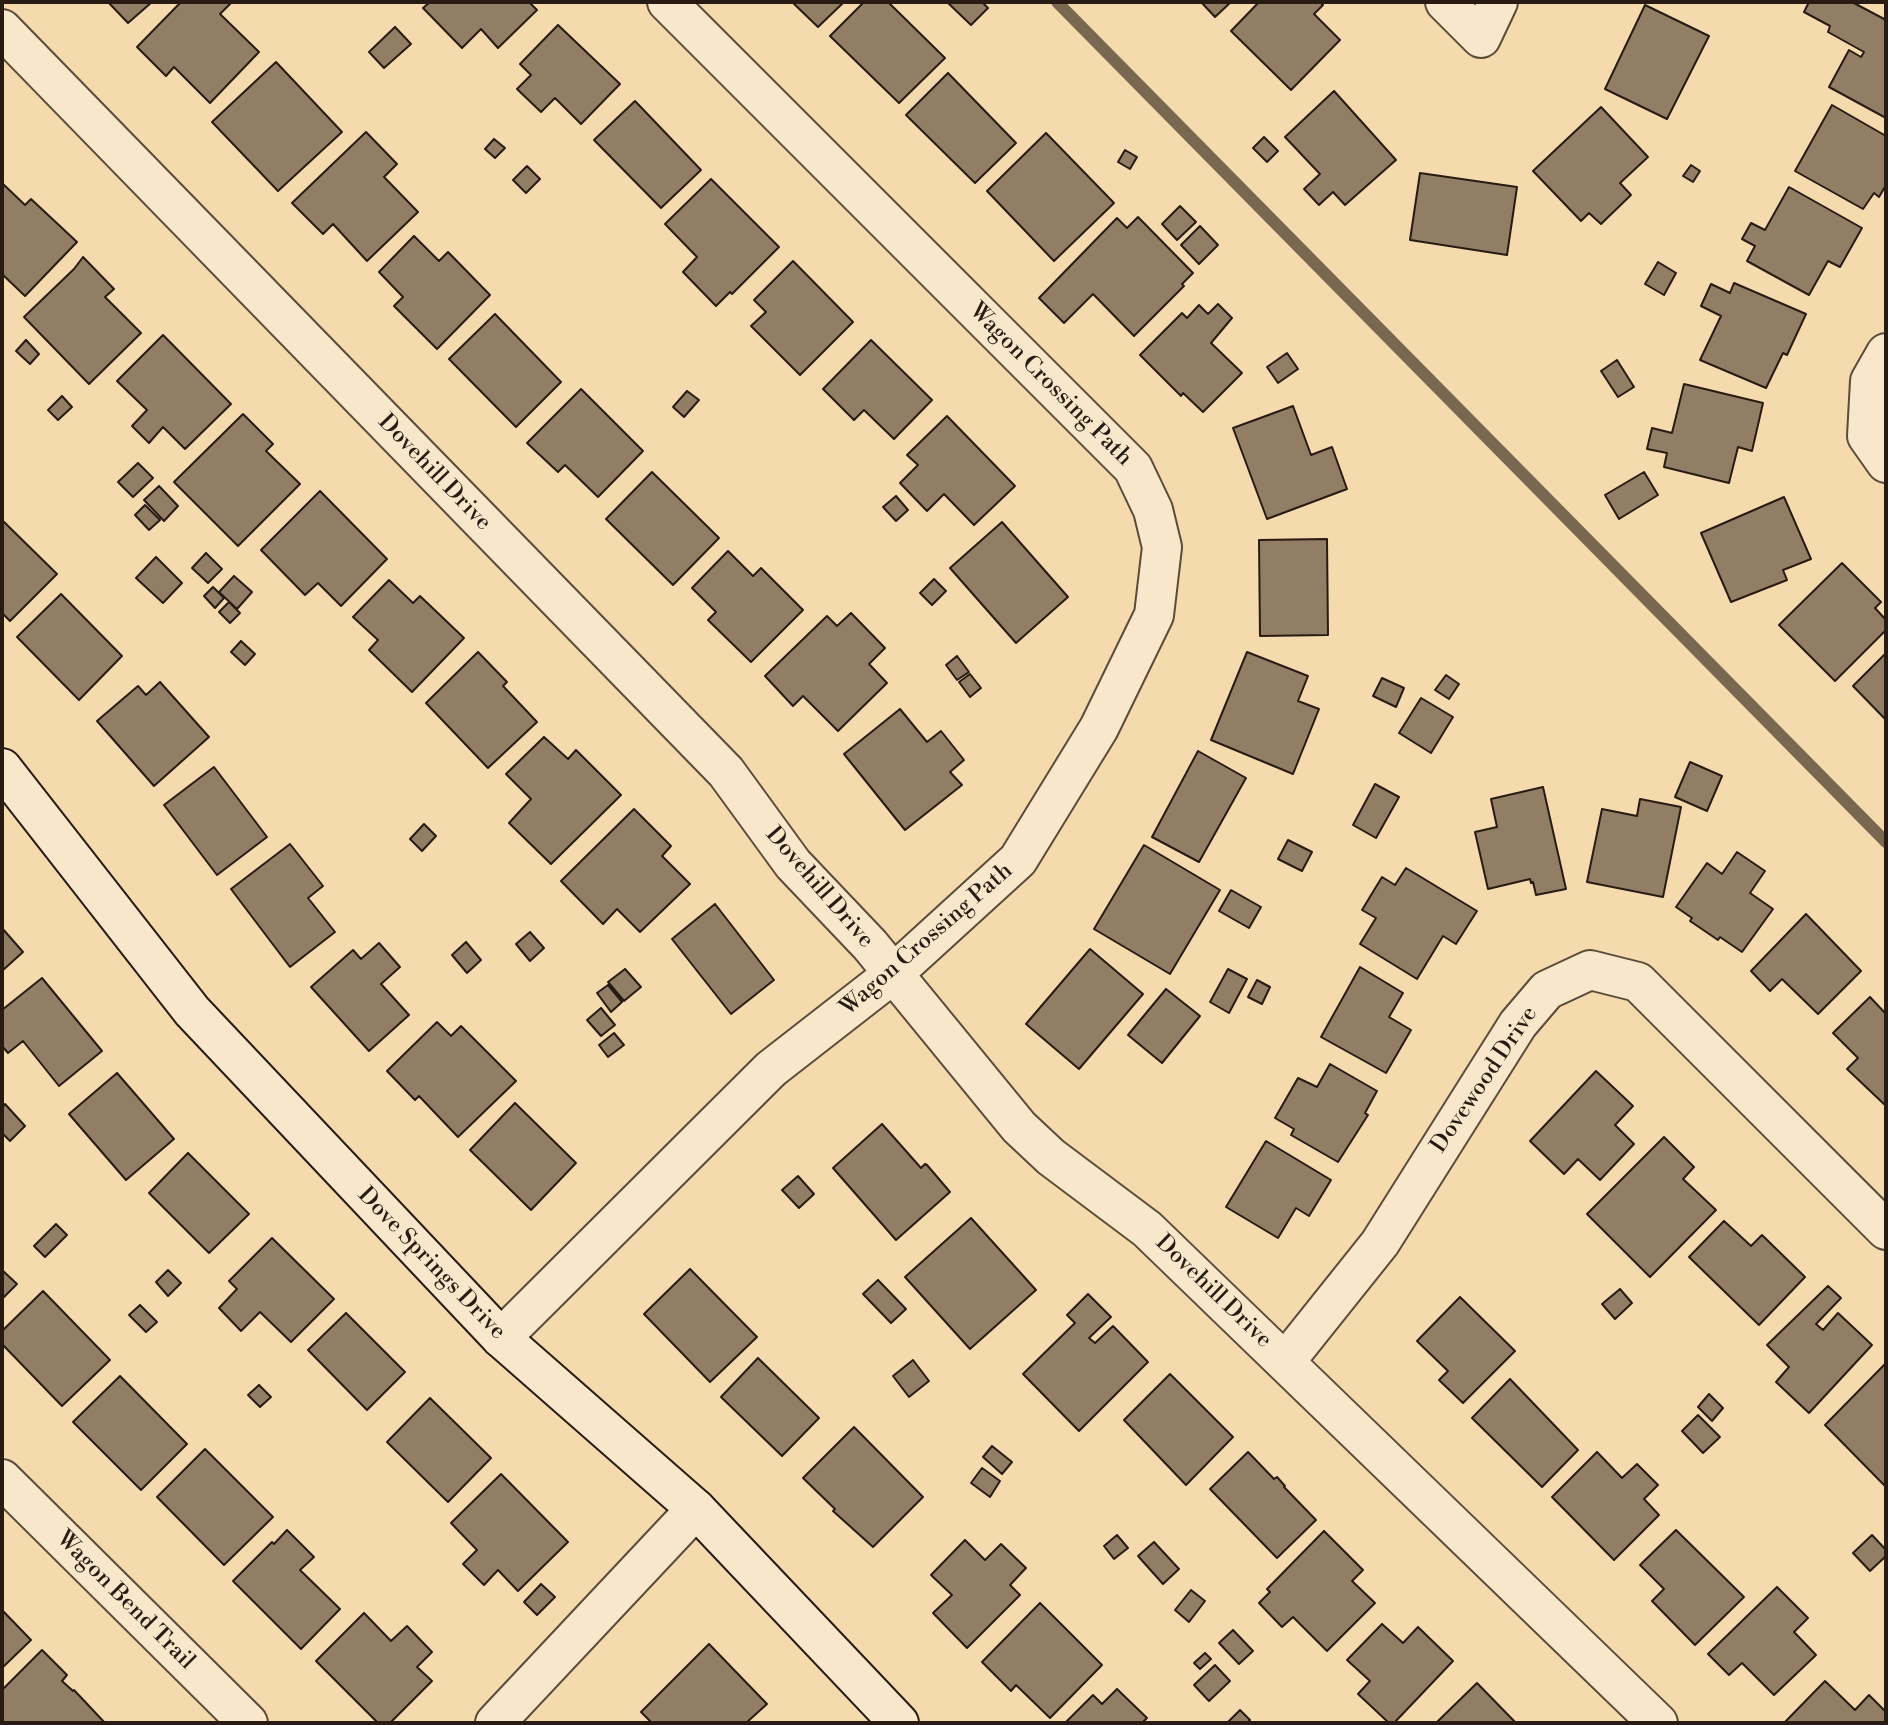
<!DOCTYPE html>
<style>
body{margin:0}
#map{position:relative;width:1888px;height:1725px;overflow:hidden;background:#f5daae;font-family:"Libre Bodoni",serif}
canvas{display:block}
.frame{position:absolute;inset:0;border:4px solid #271b13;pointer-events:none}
</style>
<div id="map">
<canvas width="1888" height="1725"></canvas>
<div class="frame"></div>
</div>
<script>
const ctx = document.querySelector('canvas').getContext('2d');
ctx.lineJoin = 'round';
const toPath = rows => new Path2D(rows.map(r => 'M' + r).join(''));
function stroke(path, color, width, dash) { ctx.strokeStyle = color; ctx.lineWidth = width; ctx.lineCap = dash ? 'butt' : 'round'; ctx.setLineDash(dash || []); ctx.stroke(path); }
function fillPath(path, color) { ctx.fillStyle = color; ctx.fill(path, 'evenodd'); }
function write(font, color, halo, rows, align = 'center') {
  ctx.font = font + ' "Libre Bodoni",serif'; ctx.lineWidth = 5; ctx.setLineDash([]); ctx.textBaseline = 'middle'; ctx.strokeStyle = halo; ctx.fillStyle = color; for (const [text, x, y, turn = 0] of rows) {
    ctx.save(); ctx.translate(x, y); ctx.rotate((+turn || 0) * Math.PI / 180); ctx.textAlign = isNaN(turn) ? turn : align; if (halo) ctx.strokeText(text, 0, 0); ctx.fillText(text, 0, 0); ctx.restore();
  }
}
stroke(toPath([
 [1057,2,1886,842]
]), '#796750', 12);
const building = toPath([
 [108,2,152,2,128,23,108,2],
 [181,2,232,2,220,14,259,52,210,103,174,67,166,76,137,47,181,2],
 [430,2,529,2,537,10,498,48,481,29,462,48,423,8,430,2],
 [792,2,844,2,818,27,792,2],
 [864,2,888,2,945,58,899,103,830,36,864,2],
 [947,2,982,2,988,8,971,25,947,2],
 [1201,2,1231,2,1215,17,1201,2],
 [1259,2,1320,2,1323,5,1314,14,1340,40,1291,90,1231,31,1259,2],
 [1809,2,1852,2,1886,20,1886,118,1829,87,1849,50,1861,57,1864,52,1828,32,1830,26,1804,12,1809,2],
 [1645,5,1709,36,1667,119,1605,89,1645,5],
 [558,25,620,84,581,124,555,98,541,112,517,89,531,75,520,64,558,25],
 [395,27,411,44,384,68,369,52,395,27],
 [276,62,342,132,278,191,212,122,276,62],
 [948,73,1016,143,975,183,906,115,948,73],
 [1334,91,1396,160,1345,205,1333,192,1319,205,1304,189,1320,174,1285,137,1334,91],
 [635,101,701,170,661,208,594,140,635,101],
 [1832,105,1886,136,1886,185,1879,197,1874,193,1863,209,1795,171,1832,105],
 [1601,107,1648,157,1620,183,1631,195,1601,224,1589,213,1581,221,1533,171,1601,107],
 [366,132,397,164,384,177,418,212,367,261,333,224,323,234,292,203,366,132],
 [1046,133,1114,203,1054,261,987,191,1046,133],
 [1264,137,1278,151,1267,162,1253,148,1264,137],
 [494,139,505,148,495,158,485,149,494,139],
 [1125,150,1137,157,1130,169,1118,162,1125,150],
 [1691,165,1700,171,1693,182,1683,176,1691,165],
 [527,166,540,179,526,193,513,180,527,166],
 [1420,173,1517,187,1507,255,1410,240,1420,173],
 [711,179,779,247,732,294,730,292,716,306,683,272,697,257,665,224,711,179],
 [2,183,25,205,31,199,77,242,25,296,2,274,2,183],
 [1789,187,1862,228,1840,267,1828,261,1809,295,1747,261,1755,246,1742,239,1751,223,1765,230,1789,187],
 [1180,206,1196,222,1177,240,1162,224,1180,206],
 [1138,217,1193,273,1182,284,1184,286,1134,336,1093,294,1064,323,1039,298,1117,218,1127,228,1138,217],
 [1200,226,1218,245,1199,264,1181,245,1200,226],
 [414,236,439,261,448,252,490,295,437,349,394,306,403,297,379,272,414,236],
 [83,257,114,289,105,297,141,333,89,384,24,317,74,269,83,257],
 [793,261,853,322,800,375,751,326,766,312,754,300,793,261],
 [1658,262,1676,273,1664,295,1645,284,1658,262],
 [1734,283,1806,314,1787,355,1783,353,1766,388,1700,360,1721,316,1701,306,1711,284,1730,293,1734,283],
 [1218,304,1232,318,1211,343,1242,373,1203,412,1183,393,1181,396,1140,355,1182,313,1187,318,1199,305,1208,314,1218,304],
 [495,314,561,382,516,427,449,359,495,314],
 [163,335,231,404,185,449,163,427,149,443,132,426,147,410,117,381,163,335],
 [26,340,39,354,30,364,16,351,26,340],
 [871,340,932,400,894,439,864,410,854,420,823,389,871,340],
 [1287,353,1298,369,1278,383,1267,367,1287,353],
 [1617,360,1634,387,1618,397,1601,371,1617,360],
 [1684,384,1763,403,1752,451,1738,447,1729,483,1664,467,1667,453,1647,449,1652,428,1672,433,1684,384],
 [581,389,643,451,598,497,565,465,558,472,527,443,581,389],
 [687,391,699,400,684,417,673,407,687,391],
 [62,396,72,407,58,420,48,410,62,396],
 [1293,406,1311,455,1332,447,1347,489,1267,519,1233,428,1293,406],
 [243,414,273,444,266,451,300,484,238,546,174,482,243,414],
 [947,416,1015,486,974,525,944,494,927,511,900,483,918,465,907,455,947,416],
 [138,463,153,478,133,497,118,482,138,463],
 [652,472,719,538,673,585,606,519,652,472],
 [1644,472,1658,495,1619,519,1605,495,1644,472],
 [159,486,178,506,164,521,144,500,159,486],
 [320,491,387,559,341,606,318,583,305,595,261,550,320,491],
 [896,496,908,510,896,521,883,507,896,496],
 [1784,497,1811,559,1783,570,1787,580,1731,602,1701,533,1784,497],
 [145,505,160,520,149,530,135,515,145,505],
 [2,520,57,574,10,621,2,613,2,520],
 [1002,522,1068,597,1016,643,950,568,1002,522],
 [1327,539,1328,635,1260,636,1259,540,1327,539],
 [728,551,753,576,761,568,803,610,751,662,708,620,716,612,692,588,728,551],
 [206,553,222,569,208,583,192,568,206,553],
 [156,557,182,583,163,603,136,578,156,557],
 [1842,563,1881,602,1875,608,1886,620,1886,630,1835,681,1779,625,1842,563],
 [234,576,252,592,237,609,219,592,234,576],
 [934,579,946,591,932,605,920,593,934,579],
 [389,580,413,603,420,596,464,638,412,692,369,650,378,640,353,617,389,580],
 [213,587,224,598,215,608,204,596,213,587],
 [61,594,122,656,79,700,17,637,61,594],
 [229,602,240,613,230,623,219,612,229,602],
 [851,613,885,648,869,664,887,683,838,731,803,696,793,706,765,676,827,616,837,626,851,613],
 [241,641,255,654,245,665,231,652,241,641],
 [478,652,507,682,503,686,537,722,488,768,426,703,478,652],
 [1247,652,1308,676,1298,701,1319,709,1293,774,1211,740,1247,652],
 [1886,653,1886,720,1853,686,1886,653],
 [957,656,969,672,957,680,946,665,957,656],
 [970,674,981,688,970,697,959,682,970,674],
 [1446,675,1459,684,1449,699,1435,690,1446,675],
 [1382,678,1404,688,1396,707,1373,696,1382,678],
 [160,682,209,737,154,786,97,721,138,686,146,695,160,682],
 [1421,698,1453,717,1431,753,1399,733,1421,698],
 [900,709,927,742,941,731,964,760,950,772,962,785,905,830,844,754,900,709],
 [544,737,568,759,576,750,621,795,551,864,509,823,531,799,506,774,544,737],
 [1198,751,1246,778,1199,862,1152,837,1198,751],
 [1690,762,1722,776,1707,811,1675,797,1690,762],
 [214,767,267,837,217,875,164,805,214,767],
 [1375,784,1399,797,1376,838,1353,825,1375,784],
 [1543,787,1566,889,1536,895,1533,882,1531,883,1530,879,1488,889,1475,832,1497,827,1491,799,1543,787],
 [1640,799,1681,807,1663,897,1587,882,1602,809,1637,816,1640,799],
 [634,809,671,846,662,856,690,884,640,932,617,909,603,924,561,881,634,809],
 [424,824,436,836,422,851,410,839,424,824],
 [1288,840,1312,852,1302,871,1278,859,1288,840],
 [290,844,323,886,308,898,335,932,290,967,231,889,290,844],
 [1144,845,1220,890,1170,974,1094,929,1144,845],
 [1737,852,1765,871,1750,893,1773,909,1742,952,1720,937,1718,940,1690,921,1692,918,1676,907,1707,863,1722,874,1737,852],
 [1406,868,1477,911,1456,944,1443,936,1417,979,1360,944,1376,918,1362,910,1382,877,1395,885,1406,868],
 [1231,890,1261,907,1249,928,1219,911,1231,890],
 [715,904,774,980,731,1014,672,939,715,904],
 [1806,914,1861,971,1818,1014,1782,979,1770,991,1751,971,1806,914],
 [2,928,23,952,2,971,2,928],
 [530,932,544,948,530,961,516,944,530,932],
 [466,942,481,960,467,973,452,955,466,942],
 [379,943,400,967,381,984,409,1015,369,1051,311,987,353,950,361,959,379,943],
 [1090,949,1143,994,1079,1069,1026,1024,1090,949],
 [1360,967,1403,993,1389,1017,1411,1030,1386,1073,1321,1037,1360,967],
 [625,969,641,987,624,1001,608,982,625,969],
 [1228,969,1247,979,1229,1013,1210,1002,1228,969],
 [42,978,102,1051,59,1086,23,1041,8,1053,2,1046,2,1010,42,978],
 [1257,980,1270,987,1262,1004,1248,997,1257,980],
 [608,985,622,1002,611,1012,597,993,608,985],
 [1166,989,1200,1016,1162,1063,1128,1035,1166,989],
 [1870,997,1886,1014,1886,1106,1847,1069,1858,1058,1833,1033,1870,997],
 [601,1008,615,1025,601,1036,587,1020,601,1008],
 [437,1022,451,1036,461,1026,516,1081,458,1137,419,1096,415,1100,387,1071,437,1022],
 [614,1033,624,1045,608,1057,599,1045,614,1033],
 [1330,1064,1377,1091,1365,1113,1368,1115,1338,1162,1291,1135,1294,1129,1275,1118,1298,1078,1317,1087,1330,1064],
 [1596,1071,1633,1106,1615,1125,1634,1144,1600,1180,1578,1159,1564,1174,1530,1141,1596,1071],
 [117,1073,174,1139,126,1180,69,1114,117,1073],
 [515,1103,576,1163,531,1210,470,1150,515,1103],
 [5,1104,25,1126,10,1141,2,1133,2,1108,5,1104],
 [882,1124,921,1168,925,1164,927,1165,950,1192,896,1240,833,1168,882,1124],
 [1664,1137,1694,1167,1683,1179,1716,1210,1650,1277,1587,1214,1664,1137],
 [1266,1141,1331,1180,1309,1216,1296,1208,1278,1238,1226,1207,1266,1141],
 [188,1153,249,1214,209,1253,149,1193,188,1153],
 [798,1176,814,1194,799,1208,782,1190,798,1176],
 [971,1218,1036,1290,970,1349,905,1277,971,1218],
 [1724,1221,1751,1246,1762,1235,1805,1277,1759,1325,1689,1257,1724,1221],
 [56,1224,67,1235,45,1257,34,1246,56,1224],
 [272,1238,334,1299,291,1342,260,1312,241,1331,219,1308,237,1289,229,1281,272,1238],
 [690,1269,757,1337,710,1382,644,1314,690,1269],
 [2,1270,17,1284,2,1299,2,1270],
 [168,1270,181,1283,168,1296,156,1282,168,1270],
 [878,1280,906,1309,891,1323,863,1294,878,1280],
 [1828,1286,1841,1298,1816,1324,1823,1330,1838,1313,1872,1345,1809,1413,1776,1382,1789,1367,1767,1345,1828,1286],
 [1620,1289,1632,1303,1615,1319,1602,1304,1620,1289],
 [43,1291,110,1360,62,1406,2,1344,2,1331,43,1291],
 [1088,1294,1111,1317,1089,1338,1095,1343,1113,1326,1148,1362,1079,1431,1023,1374,1075,1323,1067,1315,1088,1294],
 [1460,1297,1515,1351,1463,1403,1439,1380,1448,1371,1417,1341,1460,1297],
 [140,1305,157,1322,146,1332,129,1315,140,1305],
 [346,1313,405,1372,367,1410,308,1350,346,1313],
 [758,1358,819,1418,782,1456,721,1397,758,1358],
 [913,1360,929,1381,909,1397,893,1376,913,1360],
 [1886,1363,1886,1487,1825,1425,1886,1363],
 [1170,1374,1233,1437,1186,1485,1124,1420,1170,1374],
 [120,1376,187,1444,141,1490,73,1422,120,1376],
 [1510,1379,1578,1450,1542,1487,1472,1418,1510,1379],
 [259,1385,271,1397,260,1407,248,1395,259,1385],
 [1709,1394,1723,1408,1712,1421,1698,1407,1709,1394],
 [430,1398,491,1458,448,1502,387,1442,430,1398],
 [1698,1415,1720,1437,1703,1453,1682,1431,1698,1415],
 [854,1427,923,1497,873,1547,833,1511,835,1509,803,1478,854,1427],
 [992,1446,1012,1462,1002,1474,983,1457,992,1446],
 [205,1449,273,1517,224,1565,157,1497,205,1449],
 [1248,1452,1274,1479,1277,1477,1285,1486,1284,1487,1316,1520,1277,1558,1210,1489,1248,1452],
 [1597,1452,1622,1478,1637,1464,1658,1485,1644,1499,1659,1515,1614,1560,1552,1497,1597,1452],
 [982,1468,1000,1481,990,1497,971,1483,982,1468],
 [501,1474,568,1542,518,1591,498,1570,484,1585,463,1564,477,1550,451,1523,501,1474],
 [287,1530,314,1557,300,1570,340,1609,301,1649,233,1581,272,1542,274,1544,287,1530],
 [1676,1530,1744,1597,1695,1645,1652,1601,1664,1589,1640,1565,1676,1530],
 [1324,1531,1363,1570,1352,1581,1375,1603,1327,1651,1293,1617,1282,1627,1259,1603,1270,1592,1267,1589,1324,1531],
 [1117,1535,1128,1548,1114,1559,1104,1546,1117,1535],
 [1872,1535,1886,1550,1886,1556,1870,1571,1853,1553,1872,1535],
 [965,1540,985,1560,1001,1544,1026,1568,1010,1585,1020,1595,967,1648,933,1613,952,1595,931,1575,965,1540],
 [1154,1542,1179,1569,1163,1584,1138,1556,1154,1542],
 [541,1584,555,1597,537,1615,524,1602,541,1584],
 [1777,1587,1808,1618,1794,1632,1816,1655,1774,1695,1742,1663,1729,1675,1708,1654,1777,1587],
 [1191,1590,1205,1601,1189,1622,1175,1610,1191,1590],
 [1040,1603,1102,1665,1050,1718,1016,1685,1011,1691,982,1662,1040,1603],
 [2,1610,31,1640,2,1668,2,1610],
 [364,1613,391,1641,407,1626,432,1652,417,1667,432,1681,390,1723,378,1723,316,1661,364,1613],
 [1382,1624,1403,1643,1418,1627,1453,1661,1394,1723,1389,1723,1358,1694,1370,1681,1347,1660,1382,1624],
 [1233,1630,1253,1651,1239,1664,1219,1643,1233,1630],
 [709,1644,767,1704,746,1723,652,1723,641,1712,709,1644],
 [42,1650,67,1675,62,1681,73,1691,74,1690,105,1723,2,1723,2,1690,42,1650],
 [1205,1653,1211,1659,1200,1669,1194,1663,1205,1653],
 [1215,1665,1230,1681,1209,1701,1194,1685,1215,1665],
 [1825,1681,1855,1710,1869,1695,1886,1712,1886,1723,1784,1723,1825,1681],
 [1477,1683,1516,1723,1436,1723,1477,1683],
 [1117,1689,1147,1718,1142,1723,1065,1723,1093,1695,1102,1704,1117,1689],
 [1240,1710,1250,1720,1247,1723,1227,1723,1240,1710]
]);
fillPath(building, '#927e64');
stroke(building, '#271b13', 2);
const street = toPath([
 [1445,2,1481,38,1498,2],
 [2,29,726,772,793,864,870,945,1019,1127,1051,1157,1147,1229,1658,1723],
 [1886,353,1870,381,1867,436,1886,463],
 [501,1338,771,1069,893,974,1018,860,1099,728,1154,615,1162,547,1153,510,1133,468,667,2],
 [1285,1362,1380,1243,1518,1024,1547,990,1590,970,1638,982,1886,1230],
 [2,1479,248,1723],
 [495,1723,696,1509]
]);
const secondary = toPath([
 [2,768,192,1011,501,1338,696,1509,899,1723]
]);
stroke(street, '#5a4b3a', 42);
stroke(secondary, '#271b13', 42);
stroke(street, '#f8e7ca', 38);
stroke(secondary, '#f8e7ca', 38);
write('23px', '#271b13', '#f8e7ca', [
 ["Wagon Crossing Path",1050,385,45],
 ["Dovehill Drive",434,473,46],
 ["Dovehill Drive",819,888,49],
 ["Wagon Crossing Path",927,940,-41],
 ["Dovewood Drive",1485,1080,-56],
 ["Dove Springs Drive",431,1264,46],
 ["Dovehill Drive",1213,1292,44],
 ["Wagon Bend Trail",125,1601,45]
]);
</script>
